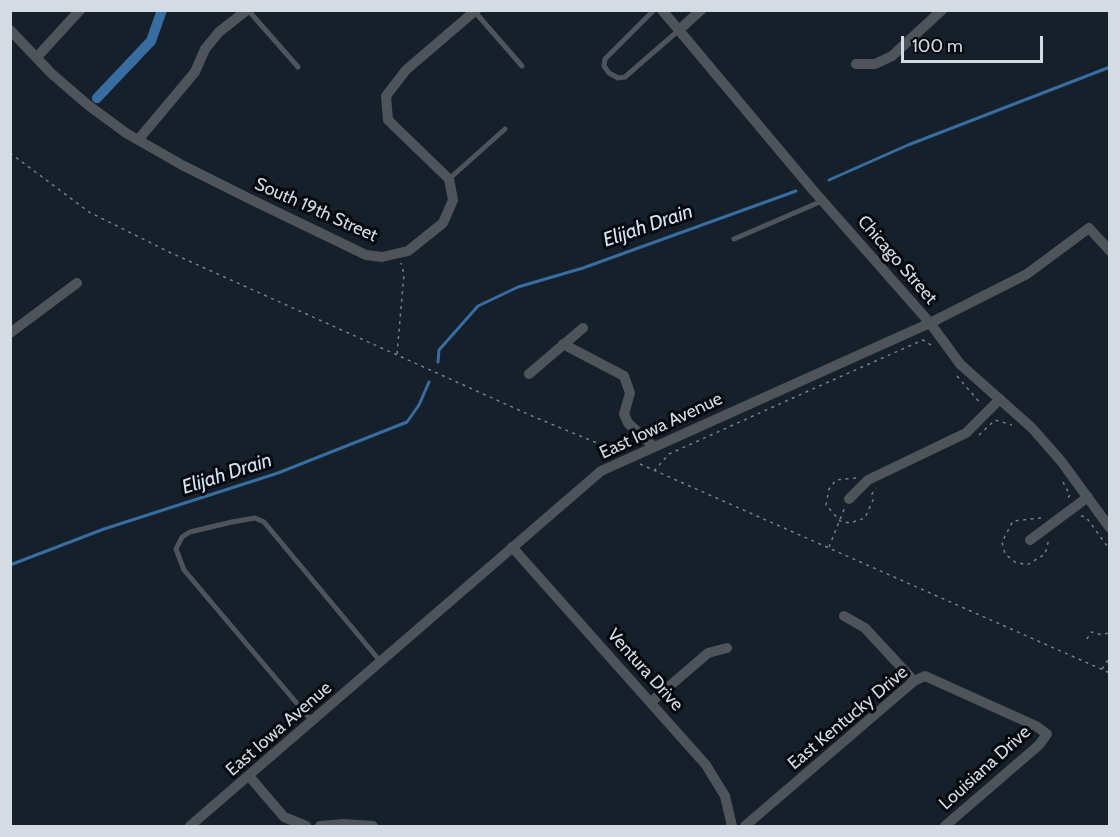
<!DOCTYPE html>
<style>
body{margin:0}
#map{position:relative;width:1120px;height:837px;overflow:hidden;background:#15202b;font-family:Cabin,sans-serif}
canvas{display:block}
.frame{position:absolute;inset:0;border:12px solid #d4dbe3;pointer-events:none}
.scale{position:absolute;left:901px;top:36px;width:142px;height:27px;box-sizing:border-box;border:3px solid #d4dbe3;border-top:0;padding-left:8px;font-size:18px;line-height:21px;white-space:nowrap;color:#d4dbe3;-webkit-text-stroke:4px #05090e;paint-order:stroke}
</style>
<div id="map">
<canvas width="1120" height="837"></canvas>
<div class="frame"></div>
<div class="scale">100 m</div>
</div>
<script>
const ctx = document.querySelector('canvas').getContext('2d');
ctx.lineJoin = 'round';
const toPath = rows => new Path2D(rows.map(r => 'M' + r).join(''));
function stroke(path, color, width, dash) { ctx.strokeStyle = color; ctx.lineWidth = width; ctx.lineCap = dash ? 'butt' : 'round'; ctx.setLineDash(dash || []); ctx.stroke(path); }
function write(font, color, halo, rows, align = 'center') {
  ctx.font = font + ' Cabin,sans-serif'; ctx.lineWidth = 6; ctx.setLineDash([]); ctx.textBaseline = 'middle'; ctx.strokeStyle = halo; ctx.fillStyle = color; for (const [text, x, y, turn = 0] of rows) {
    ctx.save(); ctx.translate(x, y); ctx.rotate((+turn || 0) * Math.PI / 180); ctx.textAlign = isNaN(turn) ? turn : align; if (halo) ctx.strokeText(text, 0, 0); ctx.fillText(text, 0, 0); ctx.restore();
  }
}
stroke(toPath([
 [829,180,908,145,1110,67],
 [438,362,439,350,478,306,518,287,583,268,796,191],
 [10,565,104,529,278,473,407,422,419,405,429,382]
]), '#376da1', 3);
stroke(toPath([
 [97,98,151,41,162,10]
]), '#376da1', 10);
stroke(toPath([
 [10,153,89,212,169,252,532,416,609,448,619,447,624,451],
 [397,354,404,274,401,263],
 [957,376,981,404],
 [979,435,995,420,1012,425],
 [640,464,1110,673],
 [654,471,669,454,826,383,923,340,934,347],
 [856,478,836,480,829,489,826,505,840,521,850,523,865,518,873,500,872,494,876,488],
 [1063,482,1070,495,1068,498],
 [1081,516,1086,517,1110,550],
 [1041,518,1013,521,1002,542,1005,554,1015,562,1027,565,1045,554,1049,539],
 [829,547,845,507],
 [1087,639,1091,632,1103,635,1110,632],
 [1102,669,1110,657]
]), '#767f89', 1.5, [3, 4.5]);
stroke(toPath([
 [248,10,298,67],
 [654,10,605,59,604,66,609,73,618,78,625,77,679,30],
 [475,12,522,66],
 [449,179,505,129],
 [734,239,822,201],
 [311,720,184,570,176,549,182,537,190,532,232,522,255,518,264,522,380,661]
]), '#4e545a', 5);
stroke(toPath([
 [662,10,812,189,930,323,960,364,1032,428,1061,461,1110,528],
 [10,30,52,74,88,105,126,133,182,165,250,199,366,255,382,257,408,251,443,223,453,200,449,179,388,120,386,96,406,70,476,10],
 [679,30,701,10],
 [37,57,80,10],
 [856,64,875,64,892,56,942,10],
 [138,140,195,72,205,49,219,32,247,10],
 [10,333,77,283],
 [563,344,624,376,630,393,624,414,628,423,653,446],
 [529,374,583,328],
 [849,499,868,480,966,433,1000,399],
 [1030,540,1088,497],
 [512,547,706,765,725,796,732,826],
 [844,616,865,628,914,681],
 [651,702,708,653,727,648],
 [249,776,284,817,306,826],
 [190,826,601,471,930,323,1027,274,1089,228,1110,251],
 [320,826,343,824,373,826],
 [745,826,914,681,925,676,1036,726,1047,734,1039,745,945,826]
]), '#4e545a', 10);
write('18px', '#d4dbe3', '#05090e', [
 ["South 19th Street",316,210,24],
 ["Chicago Street",897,260,49],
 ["East Iowa Avenue",661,426,-25],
 ["Ventura Drive",645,670,48],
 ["East Kentucky Drive",848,718,-40],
 ["East Iowa Avenue",279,729,-41],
 ["Louisiana Drive",985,768,-42]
]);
write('italic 20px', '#d5e4f3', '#05090e', [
 ["Elijah Drain",648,226,-19],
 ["Elijah Drain",227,474,-18]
]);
</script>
